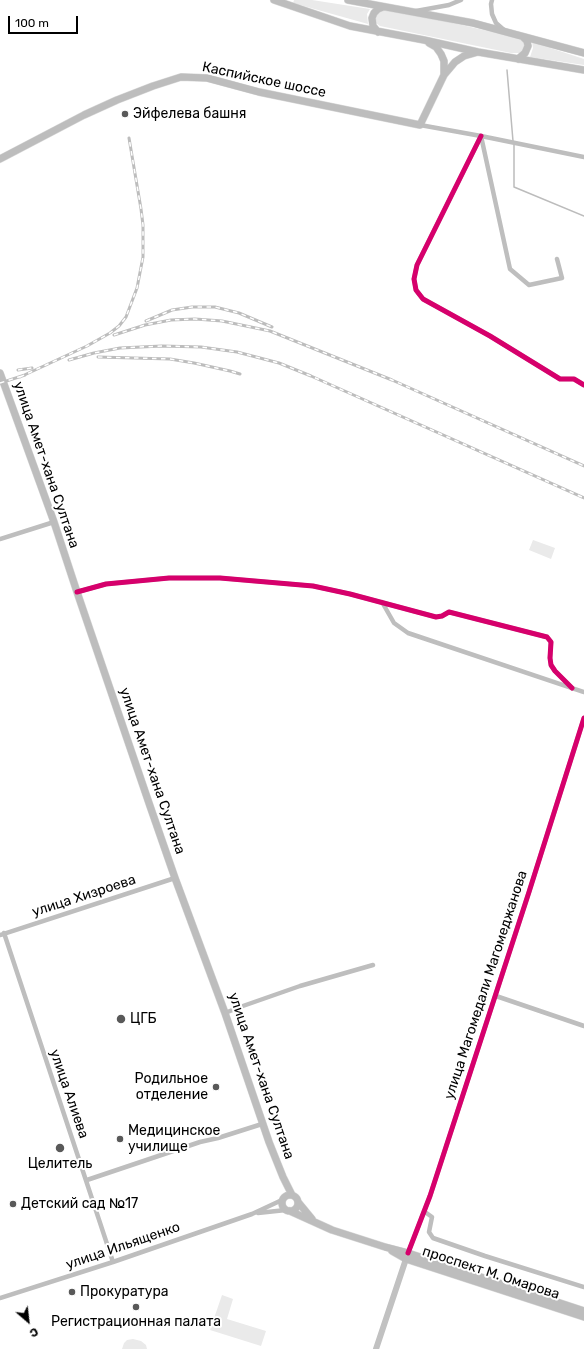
<!DOCTYPE html>
<meta charset="utf-8">
<style>
body{margin:0}
#map{position:relative;width:584px;height:1349px;overflow:hidden;background:#fff;font-family:Rubik,sans-serif}
canvas{display:block}
.north{position:absolute;left:8px;top:1301px;width:40px;height:40px;-webkit-text-stroke:3px #fff;paint-order:stroke;rotate:152deg;font-size:11px;font-weight:700;line-height:16px;text-align:center;color:#000}
.north::after{content:'';display:block;margin:auto;width:14px;height:18px;background:#000;clip-path:polygon(50% 0,100% 100%,50% 72%,0 100%)}
.scale{position:absolute;left:8px;top:16px;width:70px;height:18px;box-sizing:border-box;border:2px solid #000;border-top:0;padding-left:5px;font-size:12px;line-height:14px;white-space:nowrap;color:#000;-webkit-text-stroke:3px #fff;paint-order:stroke}
</style>
<div id="map">
<canvas width="584" height="1349"></canvas>
<div class="north">С</div>
<div class="scale">100 m</div>
</div>
<script>
const ctx = document.querySelector('canvas').getContext('2d');
ctx.lineJoin = 'round';
function fillPath(path, color) { ctx.fillStyle = color; ctx.fill(path, 'evenodd'); }
const toPath = rows => new Path2D(rows.map(r => 'M' + r).join(''));
function stroke(path, color, width, dash) { ctx.strokeStyle = color; ctx.lineWidth = width; ctx.lineCap = dash ? 'butt' : 'round'; ctx.setLineDash(dash || []); ctx.stroke(path); }
function write(font, color, halo, rows, align = 'center') {
  ctx.font = font + ' Rubik,sans-serif'; ctx.lineWidth = 4; ctx.setLineDash([]); ctx.textBaseline = 'middle'; ctx.strokeStyle = halo; ctx.fillStyle = color; for (const [text, x, y, turn = 0] of rows) {
    ctx.save(); ctx.translate(x, y); ctx.rotate((+turn || 0) * Math.PI / 180); ctx.textAlign = isNaN(turn) ? turn : align; if (halo) ctx.strokeText(text, 0, 0); ctx.fillText(text, 0, 0); ctx.restore();
  }
}
fillPath(toPath([
 [294,0,312,0,370,9,367,14,368,24,293,3],
 [382,9,448,22,520,38,523,41,525,45,525,48,520,53,511,53,380,26,376,23,375,15],
 [532,42,584,59,584,65,530,57,533,48],
 [533,540,555,548,551,559,529,550],
 [222,1295,233,1299,227,1319,266,1331,261,1346,210,1330],
 [133,1339,141,1341,146,1345,147,1349,122,1349,124,1343,127,1340]
]), '#eaeaea');
stroke(toPath([
 [507,70,513,141],
 [514,145,514,187,584,216]
]), '#bcbcbc', 1.5);
const primary = toPath([
 [274,0,350,26,424,40,478,52,584,70],
 [348,0,473,23,584,53],
 [378,32,373,26,372,18,374,13,378,9,383,7],
 [429,43,436,47,441,54,444,61,444,75],
 [518,59,525,53,528,46,527,41,523,37],
 [0,159,84,115,117,100,153,86,181,77,207,78,259,92,420,125,444,75,450,68,455,62,464,56,478,52],
 [0,373,54,522,77,592,150,806,175,878,225,1013,269,1142,283,1177,292,1195],
 '282 1203a8 8 0 1 1 16 0a8 8 0 1 1-16 0Z',
 [298,1202,312,1219],
 [290,1211,332,1230,385,1247,408,1253,584,1311],
 [392,1251,406,1259,584,1317]
]);
stroke(primary, '#dbdbdb', 8);
stroke(toPath([
 [492,0,491,4,492,14,496,23,504,30],
 [416,11,449,5,461,0],
 [420,125,481,136,584,157],
 [481,136,417,265,414,279,416,290,423,299,490,336,560,379,574,379,584,385],
 [481,136,510,269,529,285,562,278,557,259],
 [0,539,54,522],
 [77,592,106,584,169,578,220,578,313,586,350,594,436,617,442,616,449,612,547,637,551,642,550,658,551,665,555,671,572,688],
 [382,602,394,623,408,633,584,692],
 [4,933,113,1262],
 [0,935,175,878],
 [496,996,584,1026],
 [225,1013,240,1007,300,986,373,965],
 [87,1180,200,1142,218,1138,262,1124],
 [425,1212,432,1217,429,1232,433,1238,485,1256,584,1287],
 [258,1213,286,1210],
 [408,1253,430,1196,529,892,584,718],
 [0,1298,113,1262,252,1214,282,1200]
]), '#bebebe', 4.5);
stroke(toPath([
 [376,1349,407,1256]
]), '#c1c1c1', 6);
stroke(primary, '#bdbdbd', 7);
const rail = toPath([
 [146,321,172,310,192,307,215,307,239,313,272,327],
 [114,335,145,325,171,320,195,319,222,321,270,331,392,380,584,466],
 [98,357,170,359,194,363,230,371,240,374],
 [69,360,94,353,120,348,162,346,201,347,237,352,279,363,311,376,584,498],
 [18,370,32,368],
 [20,377,87,346,110,333,119,326,126,317,137,288,143,257,143,225,141,209,129,138],
 [0,383,25,375]
]);
stroke(rail, '#bdbdbd', 3);
stroke(rail, '#fff', 1.5, [4.5]);
stroke(toPath([
 [481,136,417,265,414,279,416,290,423,299,490,336,560,379,574,379,584,385],
 [77,592,106,584,169,578,220,578,313,586,350,594,436,617,442,616,449,612,547,637,551,642,550,658,551,665,555,671,572,688],
 [408,1253,430,1196,529,892,584,718]
]), '#d6006c', 5);
for (const [x, y, r, color] of [
 [125,114,4,"#595959"],
 [121,1019,5,"#595959"],
 [216,1087,4,"#595959"],
 [120,1139,4,"#595959"],
 [60,1148,5,"#595959"],
 [13,1204,4,"#595959"],
 [72,1292,4,"#595959"],
 [136,1307,4,"#595959"]
]) { const dot = new Path2D(); dot.arc(x, y, r, 0, 2 * Math.PI); ctx.fillStyle = color; ctx.fill(dot); stroke(dot, '#fff', 1.5); }
write('14px', '#000', '#fff', [
 ["Каспийское шоссе",264,80,12],
 ["улица Амет-хана Султана",46,465,71],
 ["улица Амет-хана Султана",152,771,71],
 ["улица Хизроева",84,896,-18],
 ["улица Магомедали Магомеджановa",486,985,-72],
 ["улица Амет-хана Султана",261,1076,71],
 ["улица Алиева",69,1094,71],
 ["улица Ильященко",123,1246,-19],
 ["проспект М. Омарова",491,1273,18]
]);
write('14px', '#000', '#fff', [
 ["Эйфелева башня",133,114],
 ["ЦГБ",130,1019],
 ["Родильное",208,1079,"right"],
 ["отделение",208,1095,"right"],
 ["Медицинское",128,1131],
 ["училище",128,1147],
 ["Целитель",60,1164,"center"],
 ["Детский сад №17",21,1204],
 ["Прокуратура",80,1292],
 ["Регистрационная палата",136,1322,"center"]
], 'left');
</script>
